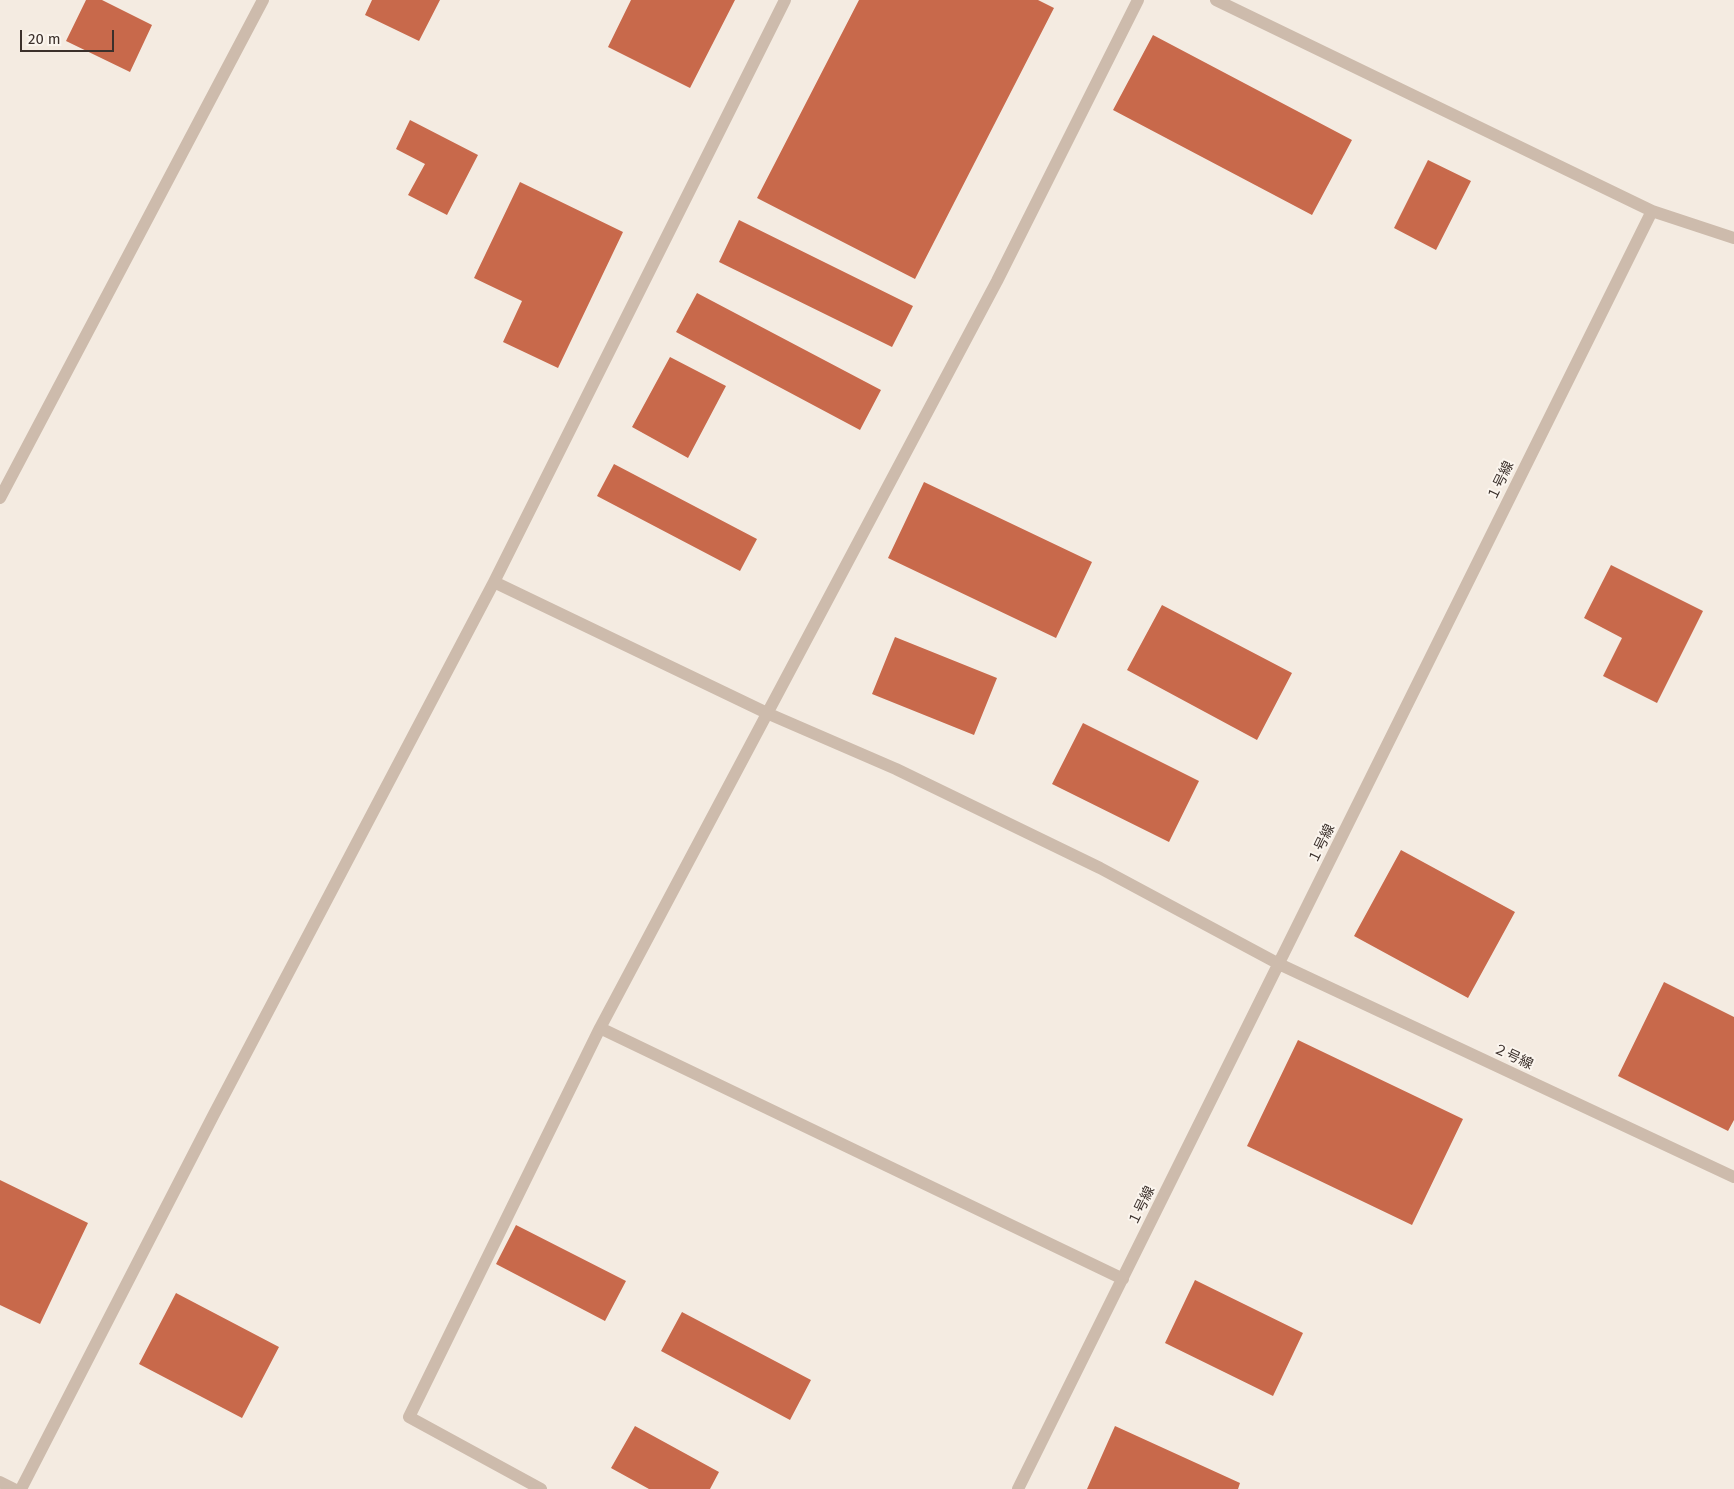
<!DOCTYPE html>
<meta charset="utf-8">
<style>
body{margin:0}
#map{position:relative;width:1734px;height:1489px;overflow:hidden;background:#f4ebe1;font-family:"Fira Sans",sans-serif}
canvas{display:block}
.scale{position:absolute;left:20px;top:30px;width:94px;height:22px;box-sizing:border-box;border:2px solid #3b302b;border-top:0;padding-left:6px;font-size:15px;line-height:18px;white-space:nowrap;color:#3b302b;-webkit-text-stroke:4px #fbf5ee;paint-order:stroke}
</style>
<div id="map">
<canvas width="1734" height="1489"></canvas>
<div class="scale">20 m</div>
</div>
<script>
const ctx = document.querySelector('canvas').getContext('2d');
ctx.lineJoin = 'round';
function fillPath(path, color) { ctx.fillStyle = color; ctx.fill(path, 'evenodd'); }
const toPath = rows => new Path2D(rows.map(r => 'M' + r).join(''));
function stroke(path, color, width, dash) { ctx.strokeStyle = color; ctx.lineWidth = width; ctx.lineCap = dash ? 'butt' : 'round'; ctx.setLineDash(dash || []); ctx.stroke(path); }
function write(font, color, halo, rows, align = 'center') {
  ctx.font = font + ' "Fira Sans","Noto Sans JP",sans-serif'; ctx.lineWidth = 4; ctx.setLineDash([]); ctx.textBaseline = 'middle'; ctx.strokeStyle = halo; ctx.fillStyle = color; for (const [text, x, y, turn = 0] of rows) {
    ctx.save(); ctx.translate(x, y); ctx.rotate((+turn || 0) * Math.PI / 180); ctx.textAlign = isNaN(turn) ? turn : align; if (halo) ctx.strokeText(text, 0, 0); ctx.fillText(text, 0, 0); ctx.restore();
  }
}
fillPath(toPath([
 [86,0,102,0,152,25,130,72,66,41],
 [372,0,440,0,419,41,365,15],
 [631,0,735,0,690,88,608,47],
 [859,0,1038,0,1054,8,915,279,757,198],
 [1153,35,1352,140,1312,215,1113,110],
 [410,120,478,155,447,215,408,195,425,164,396,149],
 [1428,160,1471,181,1436,250,1394,228],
 [520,182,623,232,558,368,503,342,522,301,474,278],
 [739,220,913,306,892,347,719,262],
 [697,293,881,390,860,430,676,332],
 [670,357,726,386,688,458,632,427],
 [614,464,757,539,740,571,597,496],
 [924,482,1092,562,1056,638,888,558],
 [1611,565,1703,611,1657,703,1603,676,1622,638,1584,618],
 [1162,605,1292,673,1257,740,1127,670],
 [895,637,997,678,974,735,872,694],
 [1083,723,1199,781,1169,842,1052,784],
 [1401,850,1515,912,1468,998,1354,936],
 [1664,982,1734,1017,1734,1120,1728,1131,1618,1076],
 [1298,1040,1463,1119,1412,1225,1247,1146],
 [0,1180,88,1223,40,1324,0,1305],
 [516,1225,626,1281,605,1321,496,1264],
 [1195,1280,1303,1333,1273,1396,1165,1343],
 [176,1293,279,1347,242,1418,139,1364],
 [682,1312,811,1380,790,1420,661,1351],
 [635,1426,719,1472,710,1489,649,1489,611,1468],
 [1115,1426,1240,1483,1238,1489,1087,1489]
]), '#c8694b');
stroke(toPath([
 [1216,0,1652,211,1734,238],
 [0,498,263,0],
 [494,582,769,714,896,769,1100,868,1279,964,1734,1177],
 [600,1028,1123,1279],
 [0,1482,14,1489],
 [21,1489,213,1116,494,582,785,0],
 [541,1489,409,1417,600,1028,997,281,1138,0],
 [1018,1489,1652,211]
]), '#cdbbac', 12);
write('14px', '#3b302b', '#fbf5ee', [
 ["１号線",1501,481,-64],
 ["１号線",1322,844,-64],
 ["２号線",1513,1057,25],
 ["１号線",1142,1206,-64]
]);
</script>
